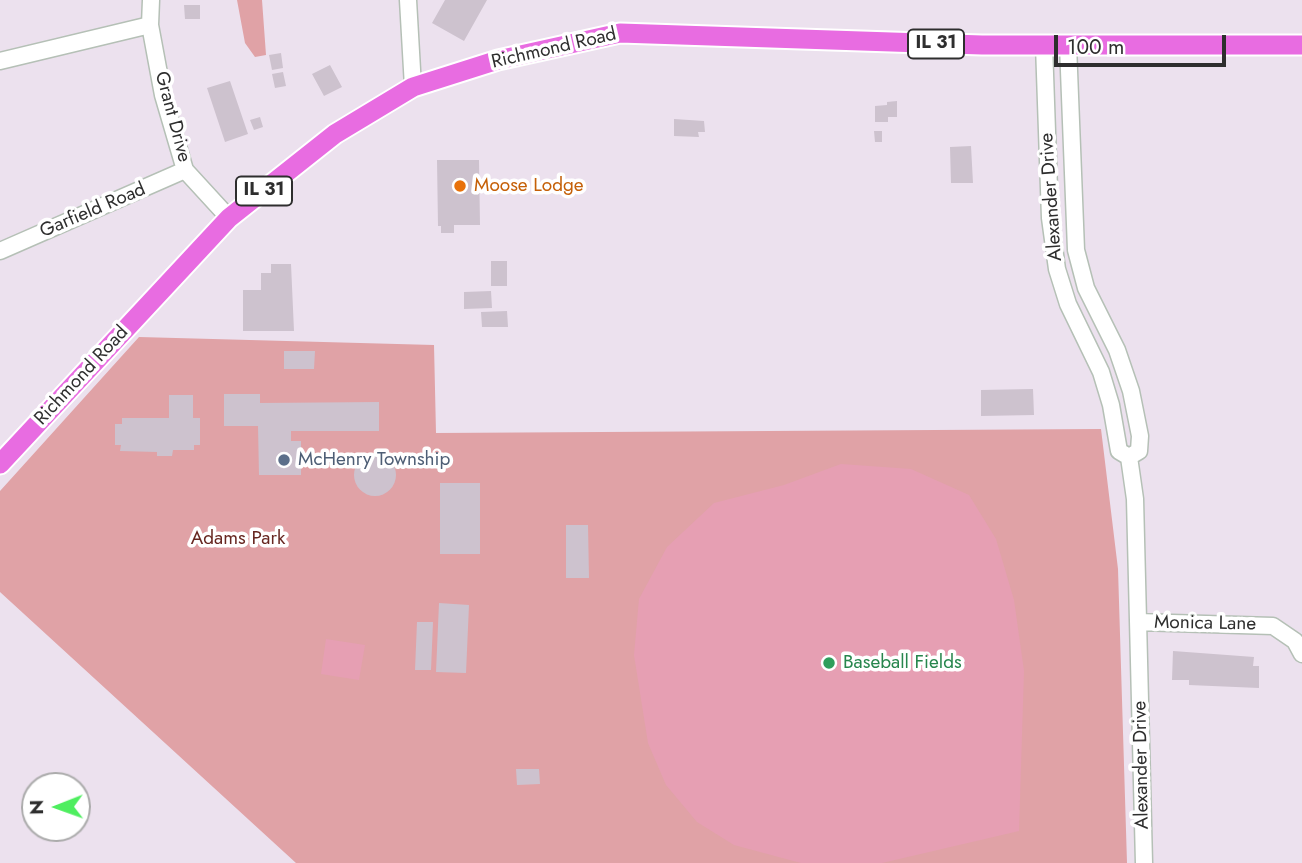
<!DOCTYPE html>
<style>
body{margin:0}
#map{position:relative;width:1302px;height:863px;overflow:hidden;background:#ece1ee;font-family:Jost,sans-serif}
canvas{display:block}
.north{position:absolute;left:21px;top:772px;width:70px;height:70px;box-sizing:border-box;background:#fff;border:2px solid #ababab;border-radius:50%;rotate:269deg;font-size:19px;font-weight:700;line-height:28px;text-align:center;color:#2e2e2e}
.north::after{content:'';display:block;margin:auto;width:24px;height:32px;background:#4eee5f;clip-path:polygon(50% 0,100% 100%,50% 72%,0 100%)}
.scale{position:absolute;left:1054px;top:35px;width:172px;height:32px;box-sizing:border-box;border:4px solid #2e2e2e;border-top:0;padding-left:9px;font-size:21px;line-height:24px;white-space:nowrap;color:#2e2e2e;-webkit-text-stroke:5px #fff;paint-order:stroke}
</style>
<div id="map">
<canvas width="1302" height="863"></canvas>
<div class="north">N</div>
<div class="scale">100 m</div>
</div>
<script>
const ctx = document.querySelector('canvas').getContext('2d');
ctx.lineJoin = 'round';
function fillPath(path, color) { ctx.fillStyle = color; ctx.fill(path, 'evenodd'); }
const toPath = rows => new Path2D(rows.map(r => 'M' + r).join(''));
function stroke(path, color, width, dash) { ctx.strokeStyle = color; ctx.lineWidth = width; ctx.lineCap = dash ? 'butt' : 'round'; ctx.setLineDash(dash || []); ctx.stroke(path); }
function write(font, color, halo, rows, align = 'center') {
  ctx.font = font + ' Jost,sans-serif'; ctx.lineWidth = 7; ctx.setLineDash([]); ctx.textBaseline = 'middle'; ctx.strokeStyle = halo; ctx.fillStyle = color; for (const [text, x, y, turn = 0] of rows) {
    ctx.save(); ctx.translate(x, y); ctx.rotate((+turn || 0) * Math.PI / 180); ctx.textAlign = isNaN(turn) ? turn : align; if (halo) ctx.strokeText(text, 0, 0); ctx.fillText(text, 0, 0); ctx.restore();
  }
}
fillPath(toPath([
 [237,0,262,0,266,55,255,57,245,43],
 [139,337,434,345,436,433,1101,429,1118,569,1127,863,296,863,0,592,0,491]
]), '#e0a2a6');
fillPath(toPath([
 [841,464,911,469,969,495,996,539,1014,600,1024,671,1019,831,882,863,801,863,734,845,697,822,666,785,648,743,634,655,639,599,667,547,714,503,784,485],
 [326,639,365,645,359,680,321,674]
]), '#e69fb3');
fillPath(toPath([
 [445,0,487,0,464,41,432,23],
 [184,5,200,5,200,19,185,19],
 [281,53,283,68,272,70,269,55],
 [330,65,342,87,324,96,312,74],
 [283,72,286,86,275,88,272,74],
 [230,81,248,134,225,142,207,88],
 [897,101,897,117,888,117,888,122,875,122,875,106,887,105,887,102],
 [260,117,263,127,254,130,250,120],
 [674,119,704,121,705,132,698,132,699,137,674,136],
 [874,131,882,131,882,142,875,142],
 [971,146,973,183,951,183,950,147],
 [437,160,479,160,480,225,454,225,454,233,441,233,441,226,438,226],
 [491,261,507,261,507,286,491,286],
 [271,264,291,264,294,331,243,331,243,290,261,290,261,273,271,273],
 [491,291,492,308,464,309,464,292],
 [507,311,508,327,482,327,481,312],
 [284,351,315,351,314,369,284,369],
 [1033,389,1034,415,981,416,981,390],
 [224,394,260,394,260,403,379,402,379,431,291,431,291,441,301,441,301,475,259,475,258,426,224,426],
 [169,395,193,395,193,418,200,418,200,445,194,445,194,450,173,450,172,456,157,456,157,452,120,451,121,445,115,445,115,424,122,424,122,418,169,418],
 '354 475a21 21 0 1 1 42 0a21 21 0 1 1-42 0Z',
 [440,483,480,483,480,554,440,554],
 [566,525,588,525,589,578,566,578],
 [439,603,469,605,466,673,436,672],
 [417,622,433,622,431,670,415,670],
 [1173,651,1254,657,1253,666,1259,666,1259,688,1189,685,1189,680,1172,680],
 [516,769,539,769,540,784,517,785]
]), '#cdc2ce');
const minor = toPath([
 [151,0,150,25,163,95,185,170,229,218],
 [408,0,413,87],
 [1044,45,1050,218,1057,269,1068,304,1101,372,1111,405,1119,451,1129,457],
 [1068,45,1076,250,1086,288,1117,350,1131,391,1140,436,1139,451,1129,457],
 [0,61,150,25],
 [0,251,185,170],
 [1129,457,1135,499,1144,863],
 [1138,622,1273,626,1295,641,1302,654]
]);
const major = toPath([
 [0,464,229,218,335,134,413,87,498,60,620,33,982,45,1302,45]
]);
stroke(minor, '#b5c0b6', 19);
stroke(major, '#fff', 23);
stroke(minor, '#fff', 16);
stroke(major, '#e86ce1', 19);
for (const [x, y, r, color] of [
 [460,186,7,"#e8710a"],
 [284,460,7,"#5c6f8a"],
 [829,663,7,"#2e9e5b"]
]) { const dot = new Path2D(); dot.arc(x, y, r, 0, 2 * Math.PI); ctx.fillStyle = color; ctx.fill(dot); stroke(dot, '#fff', 2.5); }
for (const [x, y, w] of [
 [936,44,56],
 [264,191,56]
]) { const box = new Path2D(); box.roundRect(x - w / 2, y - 14.5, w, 29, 5); ctx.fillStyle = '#fff'; ctx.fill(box); stroke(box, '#2e2e2e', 2); }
write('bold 18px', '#2e2e2e', null, [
 ["IL 31",936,44],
 ["IL 31",264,191]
]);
write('19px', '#2e2e2e', '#fff', [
 ["Richmond Road",554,49,-13],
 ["Grant Drive",172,117,75],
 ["Alexander Drive",1052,197,-94],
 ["Garfield Road",93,211,-23],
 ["Richmond Road",82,376,-47],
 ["Monica Lane",1205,624,1],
 ["Alexander Drive",1142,765,-91]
]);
write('19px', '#c56008', '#fff', [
 ["Moose Lodge",474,186]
], 'left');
write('19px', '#4e5e75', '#fff', [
 ["McHenry Township",298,460]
], 'left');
write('19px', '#672721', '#fff', [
 ["Adams Park",238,539]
]);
write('19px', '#27864d', '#fff', [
 ["Baseball Fields",843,663]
], 'left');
</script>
